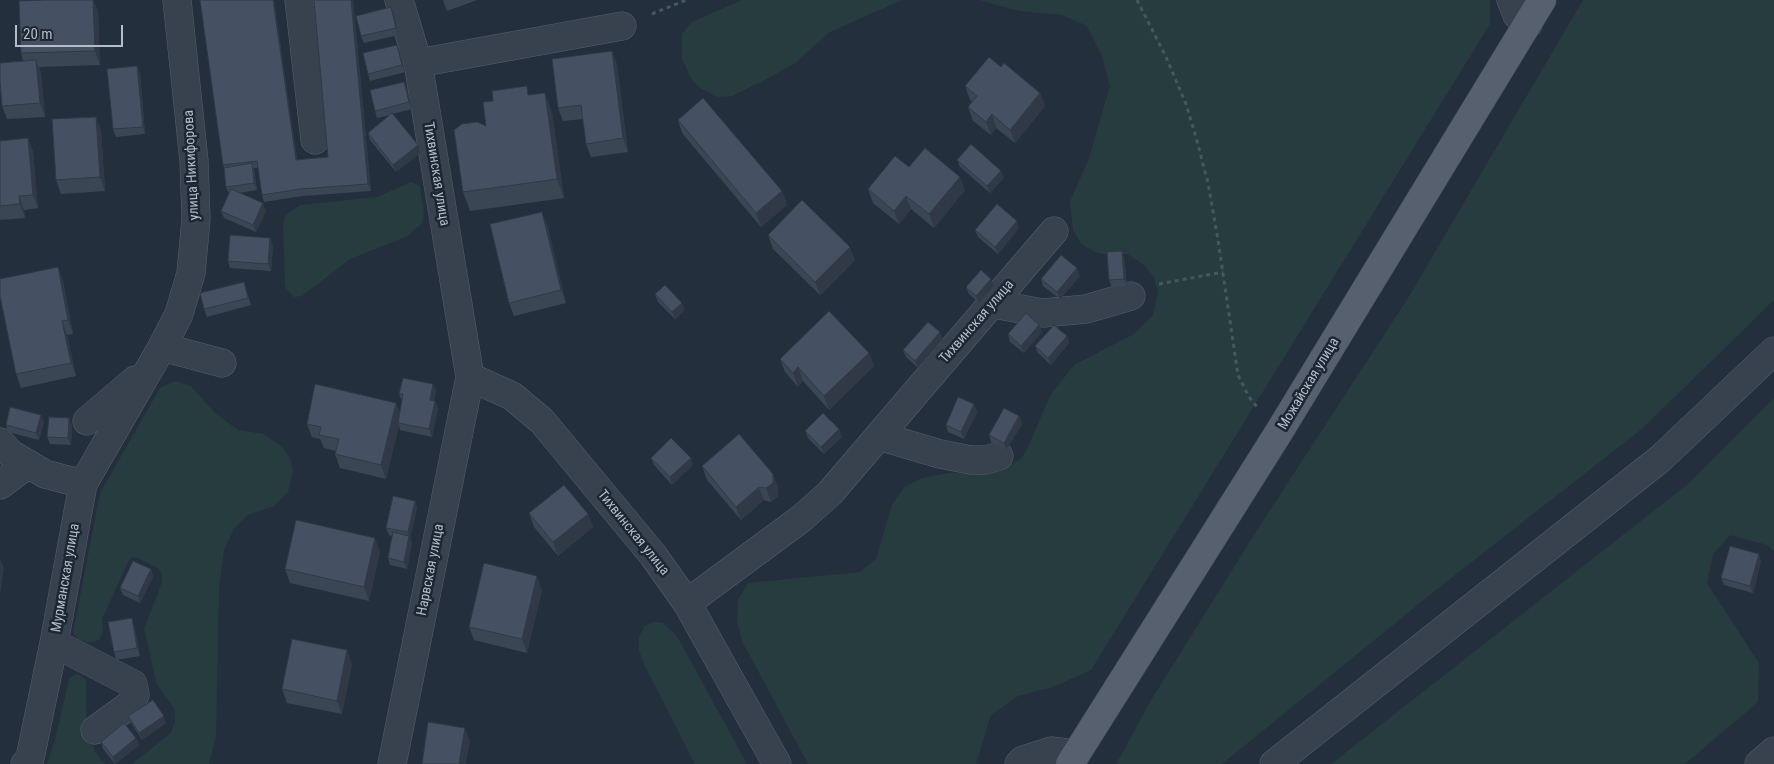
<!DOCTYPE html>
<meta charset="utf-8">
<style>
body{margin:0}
#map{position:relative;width:1774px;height:764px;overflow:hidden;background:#242f3e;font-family:"Roboto Condensed",sans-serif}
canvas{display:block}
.scale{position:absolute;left:15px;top:25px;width:108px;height:22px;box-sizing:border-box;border:2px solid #b4bcc9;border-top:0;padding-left:6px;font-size:15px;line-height:18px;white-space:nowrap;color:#b4bcc9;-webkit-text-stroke:4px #1d2633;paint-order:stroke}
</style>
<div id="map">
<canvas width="1774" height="764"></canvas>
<div class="scale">20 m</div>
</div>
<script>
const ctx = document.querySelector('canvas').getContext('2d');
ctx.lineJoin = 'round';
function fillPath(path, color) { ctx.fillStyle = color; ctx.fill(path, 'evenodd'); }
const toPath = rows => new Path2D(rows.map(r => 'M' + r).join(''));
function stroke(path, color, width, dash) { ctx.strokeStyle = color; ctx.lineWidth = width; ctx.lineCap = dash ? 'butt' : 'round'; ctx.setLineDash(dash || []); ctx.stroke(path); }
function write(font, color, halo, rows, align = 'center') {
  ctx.font = font + ' "Roboto Condensed",sans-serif'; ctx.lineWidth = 5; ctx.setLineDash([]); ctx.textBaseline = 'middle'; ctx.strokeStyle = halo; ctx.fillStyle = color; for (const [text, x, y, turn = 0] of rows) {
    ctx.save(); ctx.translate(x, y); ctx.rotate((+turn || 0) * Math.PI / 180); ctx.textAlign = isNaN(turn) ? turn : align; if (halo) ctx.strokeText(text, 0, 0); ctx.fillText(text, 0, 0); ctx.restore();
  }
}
fillPath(toPath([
 [742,0,902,0,830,32,794,64,761,82,732,96,717,97,700,88,692,80,682,59,682,34,692,22],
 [979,0,1490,0,1490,24,1091,670,1053,687,1018,696,991,715,976,764,808,764,742,641,737,621,738,600,748,583,860,572,876,559,892,505,904,487,922,478,949,473,986,472,1010,465,1021,459,1027,449,1051,394,1074,365,1134,334,1153,315,1158,292,1154,277,1144,265,1127,254,1104,254,1095,252,1081,244,1073,230,1070,201,1088,161,1110,86,1102,56,1087,26,1062,15,1019,11],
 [1583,0,1774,0,1774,300,1643,428,1436,590,1222,764,1116,764,1153,697,1259,527,1408,298],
 [411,182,420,186,424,213,422,223,408,236,350,259,302,296,294,297,288,291,285,286,283,224,286,215,300,205,377,197],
 [175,381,191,386,215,413,238,430,264,434,282,447,290,458,293,470,288,492,274,506,248,515,234,528,224,550,219,590,216,736,209,764,132,764,171,733,175,721,174,708,157,685,144,629,162,582,162,575,159,569,138,558,133,557,129,560,102,619,103,630,100,639,94,642,86,642,78,639,73,633,100,493,160,388],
 [1774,398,1774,551,1767,545,1730,535,1713,554,1707,583,1759,663,1758,702,1685,764,1331,764,1688,484],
 [654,622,663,623,677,636,747,764,695,764,646,668,639,651,639,637,645,626],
 [76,674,82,676,86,680,86,723,95,752,105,764,47,764,55,740,69,679]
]), '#263c3f');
const minor = toPath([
 [299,0,315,140],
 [1511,0,1517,15,1528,24],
 [418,63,622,26],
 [993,304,1043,313,1086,309,1131,296],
 [162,347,222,363],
 [470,377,512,396,542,421,653,555,687,603,777,764],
 [87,421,135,380],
 [879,436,940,454,971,460,986,460,999,456],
 [0,442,11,454,45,474,83,484,54,643,30,758,25,764],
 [83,484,162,347,179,314,191,273,196,219,194,161,177,0],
 [0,485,27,465],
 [687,603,802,518,830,493,1054,231],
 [54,643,133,684,135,695,131,704,95,730],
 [392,764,470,377,418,63,399,0],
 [1019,764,1023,760,1051,751,1075,754],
 [1274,764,1660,459,1774,351],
 [1759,764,1774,751]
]);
const major = toPath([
 [1070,764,1279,432,1542,0]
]);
stroke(minor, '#565f6c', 29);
stroke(major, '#414a57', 29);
stroke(toPath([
 [1137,0,1166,57,1186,104,1196,137,1208,183,1218,240,1238,375,1249,397,1257,407],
 [652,14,686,0],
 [1159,284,1223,272]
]), '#44595c', 3, [4, 4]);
stroke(minor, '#38414e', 28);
stroke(major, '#56606e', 28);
fillPath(toPath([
 [45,0,93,0,98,12,100,65,39,67,41,74,45,117,7,119,2,106,23,61,21,53],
 [200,0,274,0,297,160,328,157,314,0,353,0,371,191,302,196,264,202,262,195,258,168,254,168,257,190,239,193,266,211,256,232,224,218,221,211,229,194,226,187,224,168,223,165],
 [443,0,477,0,447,11],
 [394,14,398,35,364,43,361,36],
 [612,51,617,65,628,152,591,157,586,144,583,119,563,121,558,108],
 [400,52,405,72,370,81,368,74],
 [137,66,140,73,145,134,116,137,113,129],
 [1001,67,1040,93,1045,106,1015,143,996,128,991,135,973,121,968,107,972,102,970,100,965,86],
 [404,82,407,89,412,109,392,114,420,153,396,172,370,140,368,133,390,115,377,118,375,111],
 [530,95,552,112,564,198,470,211,463,192,486,126],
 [678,120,782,191,787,205,761,227,682,133],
 [101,130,105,191,61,194,56,180],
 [28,138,33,152,38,208,24,210,25,218,0,220,0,141],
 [957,160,1004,178,990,193,960,167],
 [909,167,965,190,934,228,911,209,899,224,873,203,868,189],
 [547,225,566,303,514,316,509,303],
 [1019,228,998,254,978,237,975,230],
 [768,235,855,260,820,295,773,249],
 [273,246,271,271,230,268,228,261],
 [1122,251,1124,258,1127,286,1112,287,1109,280],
 [58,267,63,281,73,334,67,335,76,376,21,388,16,374],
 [1080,276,1060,299,1043,286,1041,279],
 [244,282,251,305,207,317,204,309],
 [994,286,979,303,969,294,966,287],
 [655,294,685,310,675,319,658,302],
 [1039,325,1042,332,1024,353,1010,342,1008,334],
 [1067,336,1069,343,1051,365,1038,353,1035,346],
 [943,339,918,368,906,357,903,350],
 [869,353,874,366,829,410,803,381,798,387,785,372,780,359],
 [433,384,436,391,434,400,435,401,438,408,432,437,400,430,399,425,386,479,340,468,335,454,336,451,324,448,320,439,312,437,307,424,396,403,400,414,402,401,399,394],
 [974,404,977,412,964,439,948,432,946,425],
 [41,415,44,422,39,440,8,432,6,425],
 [1019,416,1022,424,1006,450,991,442,989,435],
 [69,418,72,426,71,445,50,444,47,437],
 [839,429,842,437,824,454,808,438,805,431],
 [651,458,691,458,693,465,672,485,654,465],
 [702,466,773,474,778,488,778,496,771,502,764,500,741,520,707,480],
 [415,501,417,508,410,539,412,543,407,569,390,565,388,558,392,536,389,535,386,528],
 [529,513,588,514,593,527,558,556,534,527],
 [380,552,369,601,290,583,285,569],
 [1761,561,1753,593,1724,585,1721,578],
 [151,569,153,577,140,603,123,595,120,588],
 [542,590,527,653,474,640,469,627],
 [134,625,140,656,116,660,114,652],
 [352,664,342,714,287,703,282,689],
 [128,716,166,723,142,740,131,723],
 [136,738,139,745,115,764,103,749,101,742]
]), '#3b4654');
fillPath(toPath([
 [93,0,98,12,100,65,95,51],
 [273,0,274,0,298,168,296,160],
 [351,0,353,0,371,191,368,184],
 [391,7,394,14,398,35,396,28],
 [397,45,400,52,405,72,402,65],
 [612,51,617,65,628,152,623,138],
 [36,60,41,74,45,117,40,103],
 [137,66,140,73,145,134,143,127],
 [404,82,407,89,412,109,409,102],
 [545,93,552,112,564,198,557,179],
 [1040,93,1045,106,1015,143,1010,130],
 [992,114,996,128,991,135,986,122],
 [96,117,101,130,105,191,100,177],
 [28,138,33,152,38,208,33,195],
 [418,145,420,153,396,172,393,165],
 [252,163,254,171,257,190,254,183],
 [1001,171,1004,178,990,193,987,186],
 [960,177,965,190,934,228,929,214],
 [782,191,787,205,761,227,756,213],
 [19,196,24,210,25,218,20,204],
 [906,196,911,209,899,224,894,211],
 [263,203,266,211,256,232,253,225],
 [542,212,547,225,566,303,561,290],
 [1017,221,1019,228,998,254,995,247],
 [270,238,273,246,271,271,268,264],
 [850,247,855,260,820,295,815,282],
 [1122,251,1124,258,1127,286,1124,279],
 [58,267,63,281,73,334,68,320],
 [1077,268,1080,276,1060,299,1057,292],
 [991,279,994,286,979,303,976,296],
 [682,303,685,310,675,319,672,312],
 [62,321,67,335,76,376,71,363],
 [1039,325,1042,332,1024,353,1021,346],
 [940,332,943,339,918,368,915,361],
 [1067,336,1069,343,1051,365,1048,358],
 [869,353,874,366,829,410,824,396],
 [798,367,803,381,798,387,793,373],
 [433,384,436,391,433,407,430,400],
 [435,401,438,408,432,437,429,429],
 [396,403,401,416,398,423,399,425,386,479,381,465],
 [974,404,977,412,964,439,961,432],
 [41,415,44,422,39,440,36,433],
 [1019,416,1022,424,1006,450,1004,443],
 [69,418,72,426,71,445,68,438],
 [839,429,842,437,824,454,821,447],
 [691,458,693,465,672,485,670,477],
 [773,474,778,488,778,496,771,502,766,488],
 [759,487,764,500,741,520,736,507],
 [415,501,417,508,410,539,412,543,407,569,404,562,409,536,408,532],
 [588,514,593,527,558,556,553,542],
 [375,538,380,552,369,601,364,587],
 [1759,554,1761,561,1753,593,1750,586],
 [0,558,4,568,0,596],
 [151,569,153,577,140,603,138,596],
 [537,576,542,590,527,653,522,639],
 [132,618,134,625,140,656,137,648],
 [347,650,352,664,342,714,337,701],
 [164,716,166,723,142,740,139,733],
 [465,728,470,741,466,764,459,764],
 [136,738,139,745,115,764,113,757]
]), '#303945');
const building = toPath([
 [45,0,93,0,95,51,21,53,19,1,45,0],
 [200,0,273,0,296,160,328,157,314,0,351,0,368,184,300,189,262,195,257,161,223,165,200,0],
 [391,7,396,28,361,36,356,16,391,7],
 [397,45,402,65,368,74,363,53,397,45],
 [612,51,623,138,586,144,581,105,558,108,552,59,612,51],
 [989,57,1001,67,1004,63,1040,93,1010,130,992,114,986,122,968,107,977,96,965,86,989,57],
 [36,60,40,103,2,106,0,81,0,63,36,60],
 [137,66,143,127,113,129,107,69,137,66],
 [404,82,409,102,375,111,370,90,404,82],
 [527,86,528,95,545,93,557,179,463,192,454,130,462,124,477,122,486,126,483,102,493,101,492,91,527,86],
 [703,98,782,191,756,213,678,120,703,98],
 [392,113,418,145,393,165,368,133,392,113],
 [96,117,100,177,56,180,52,119,96,117],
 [28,138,33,195,19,196,20,204,0,206,0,141,28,138],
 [971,144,1001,171,987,186,957,160,971,144],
 [925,148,960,177,929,214,906,196,894,211,868,189,895,156,909,167,925,148],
 [252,163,254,183,226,187,224,168,252,163],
 [231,189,263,203,253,225,221,211,231,189],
 [802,200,850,247,815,282,768,235,802,200],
 [997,204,1017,221,995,247,975,230,997,204],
 [542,212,561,290,509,303,490,224,542,212],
 [230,235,270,238,268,264,228,261,230,235],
 [1122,251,1124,279,1109,280,1107,252,1122,251],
 [1061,255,1077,268,1057,292,1041,279,1061,255],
 [58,267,68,320,62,321,71,363,16,374,0,296,0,279,58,267],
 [981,270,991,279,976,296,966,287,981,270],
 [244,282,248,298,204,309,200,293,244,282],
 [665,285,682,303,672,312,655,294,665,285],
 [829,311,869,353,824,396,798,367,793,373,780,359,829,311],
 [1026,313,1039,325,1021,346,1008,334,1026,313],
 [928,322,940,332,915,361,903,350,928,322],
 [1054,325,1067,336,1048,358,1035,346,1054,325],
 [403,378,433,384,430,400,435,401,429,429,398,423,403,394,399,394,403,378],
 [315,384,396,403,381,465,335,454,339,439,319,435,321,427,307,424,315,384],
 [958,397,974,404,961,432,946,425,958,397],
 [10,407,41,415,36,433,6,425,10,407],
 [1004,408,1019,416,1004,443,989,435,1004,408],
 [823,413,839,429,821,447,805,431,823,413],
 [49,417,69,418,68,438,47,437,49,417],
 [739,434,773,474,773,483,766,488,759,487,736,507,702,466,739,434],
 [671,438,691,458,670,477,651,458,671,438],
 [564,485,588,514,553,542,529,513,564,485],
 [393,496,415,501,408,532,386,528,393,496],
 [296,520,375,538,364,587,285,569,296,520],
 [393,532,409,536,404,562,388,558,393,532],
 [1730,546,1759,554,1750,586,1721,578,1730,546],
 [133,561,151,569,138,596,120,588,133,561],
 [484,563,537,576,522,639,469,627,484,563],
 [132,618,137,648,114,652,108,622,132,618],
 [292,639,347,650,337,701,282,689,292,639],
 [153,700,164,716,139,733,128,716,153,700],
 [428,722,465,728,459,764,422,764,428,722],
 [124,723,136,738,113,757,101,742,124,723]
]);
fillPath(building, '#455162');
stroke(building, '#303945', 1);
write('14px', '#b4bcc9', '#1d2633', [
 ["улица Никифорова",192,165,-93],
 ["Тихвинская улица",436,174,81],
 ["Тихвинская улица",977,322,-49],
 ["Можайская улица",1309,384,-59],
 ["Тихвинская улица",633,533,51],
 ["Нарвская улица",431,570,-79],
 ["Мурманская улица",66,578,-80]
]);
</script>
